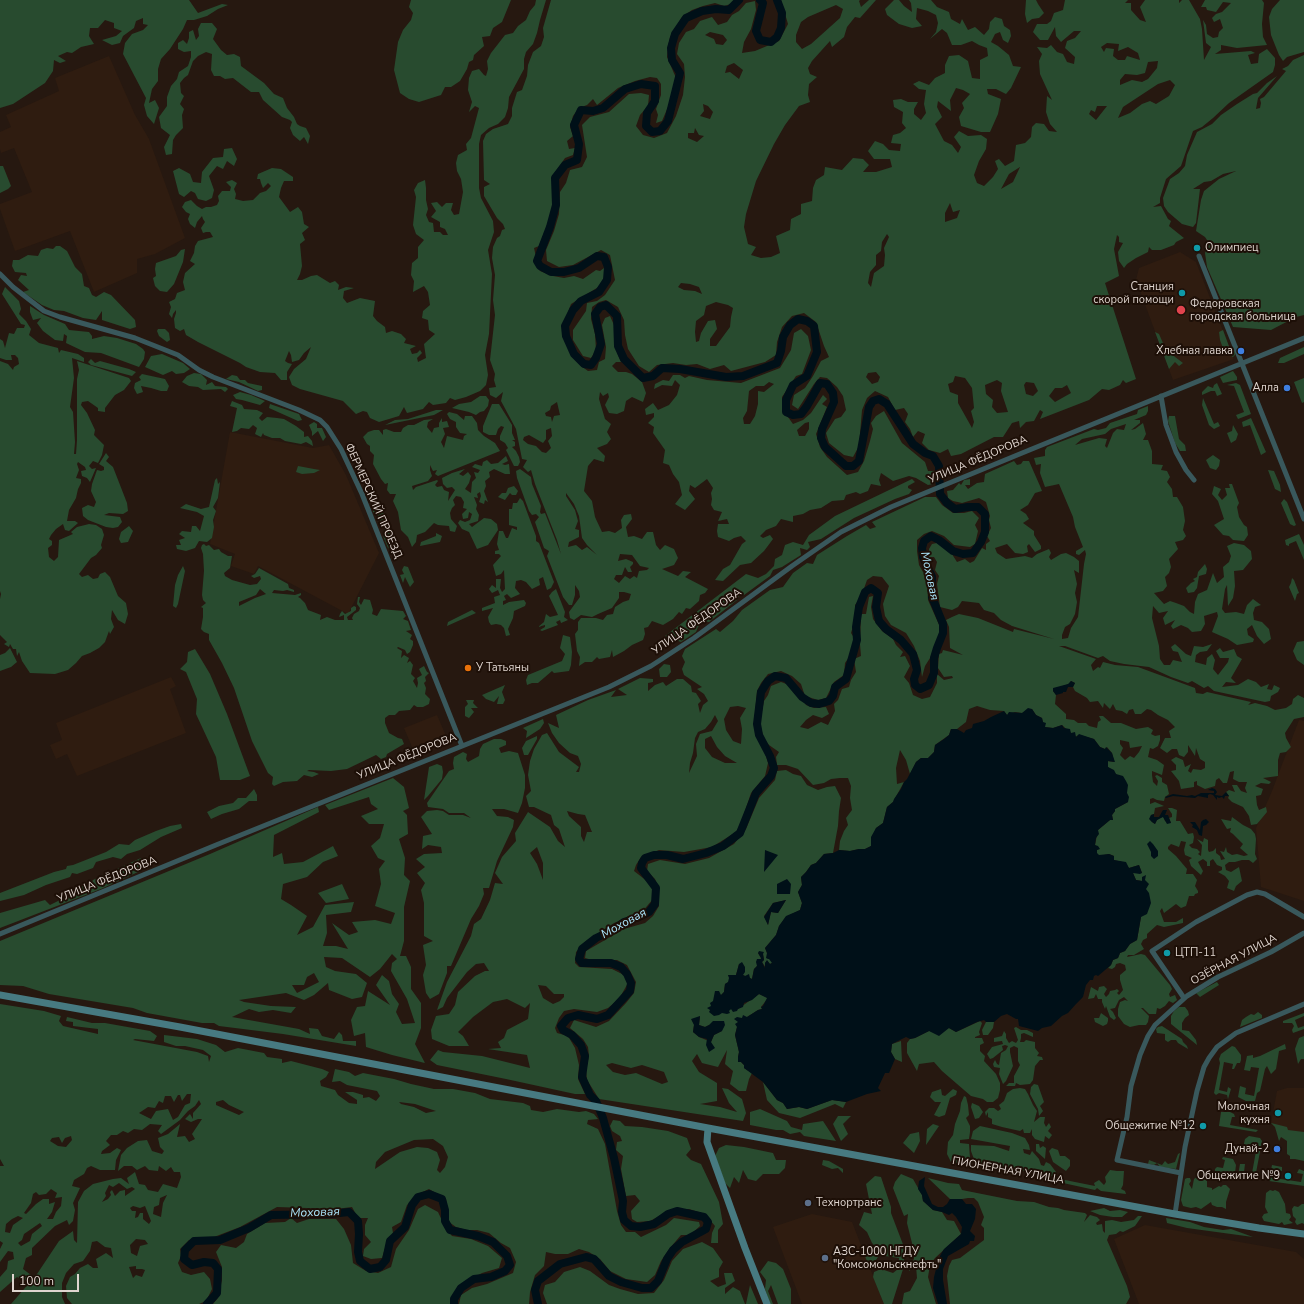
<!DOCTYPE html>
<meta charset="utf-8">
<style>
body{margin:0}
#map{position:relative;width:1304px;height:1304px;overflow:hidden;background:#261810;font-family:"Nunito Sans",sans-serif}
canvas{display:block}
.scale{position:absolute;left:12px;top:1274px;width:67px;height:18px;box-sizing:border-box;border:2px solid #dfd5cf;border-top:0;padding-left:5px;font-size:12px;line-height:14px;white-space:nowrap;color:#dfd5cf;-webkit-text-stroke:3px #1d0f07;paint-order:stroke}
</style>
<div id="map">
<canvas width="1304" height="1304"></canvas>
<div class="scale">100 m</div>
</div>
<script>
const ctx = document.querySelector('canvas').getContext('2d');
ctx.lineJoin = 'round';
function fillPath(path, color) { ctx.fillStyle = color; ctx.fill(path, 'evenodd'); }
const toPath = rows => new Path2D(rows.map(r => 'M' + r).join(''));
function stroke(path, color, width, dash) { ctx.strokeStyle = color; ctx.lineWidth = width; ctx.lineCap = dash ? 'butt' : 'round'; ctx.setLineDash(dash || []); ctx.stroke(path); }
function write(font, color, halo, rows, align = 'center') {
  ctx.font = font + ' "Nunito Sans",sans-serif'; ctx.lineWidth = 4; ctx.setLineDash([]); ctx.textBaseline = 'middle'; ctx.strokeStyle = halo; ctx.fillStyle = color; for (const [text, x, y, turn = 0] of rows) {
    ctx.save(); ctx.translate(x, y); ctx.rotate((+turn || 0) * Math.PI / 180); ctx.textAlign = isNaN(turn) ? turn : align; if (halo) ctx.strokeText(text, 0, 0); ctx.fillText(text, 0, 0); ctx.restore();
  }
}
fillPath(toPath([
 [109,56,135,115,149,139,185,238,155,254,137,259,137,273,94,292,70,231,15,251,0,209,0,204,32,192,14,148,1,153,0,149,0,132,11,127,6,115,59,91,55,78],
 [1180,252,1196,262,1234,359,1173,380,1136,280,1139,268],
 [230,432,313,448,329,445,346,475,379,553,348,614,258,566,254,574,231,566,235,554,210,544],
 [171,677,176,686,170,689,186,733,77,776,67,754,56,759,50,745,62,740,56,723],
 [437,715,446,736,413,749,404,728],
 [1299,720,1304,721,1304,901,1261,887,1256,828,1272,791],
 [1287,1088,1304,1088,1304,1138,1280,1134,1271,1123,1277,1091],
 [812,1214,852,1222,884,1304,802,1304,773,1227],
 [1145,1225,1296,1252,1304,1259,1304,1304,1139,1304,1114,1239]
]), '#2f1c10');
fillPath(toPath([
 [0,0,189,0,198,13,222,4,228,5,218,9,207,16,194,20,187,20,183,29,170,49,161,59,158,69,158,81,152,89,149,103,155,100,159,108,154,124,147,116,144,105,146,98,123,54,125,43,132,34,143,30,148,25,143,24,143,18,136,21,134,28,123,36,120,43,112,45,102,40,116,36,122,31,114,28,114,23,105,20,98,28,90,28,89,36,94,44,81,47,72,53,67,52,58,56,66,61,60,63,54,60,53,71,45,83,13,104,0,108],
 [411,0,511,0,502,22,493,28,490,36,482,37,484,46,474,55,473,60,469,62,467,69,460,81,451,87,445,87,441,95,419,102,409,99,400,93,394,70,398,42,403,30,411,20,413,13,409,7],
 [536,0,546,0,540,20,537,33,533,44,526,52,524,59,524,69,509,97,508,108,505,117,498,124,489,128,481,135,479,144,479,188,481,198,493,221,494,232,488,250,492,274,489,334,485,355,488,375,486,385,480,391,466,397,455,400,450,398,446,403,433,405,429,402,423,409,407,413,404,407,399,416,379,422,370,418,367,412,363,411,356,414,343,401,300,389,292,385,289,377,294,369,306,359,311,347,304,353,299,360,292,362,291,355,289,351,285,361,288,363,292,364,287,372,287,380,281,380,275,373,260,372,246,367,240,363,198,342,186,335,184,329,180,331,175,328,174,319,176,313,176,310,173,314,172,318,169,314,171,307,169,302,175,299,177,293,185,290,183,282,185,273,195,264,190,261,194,253,195,246,198,241,213,237,210,232,206,232,203,233,201,228,205,222,203,219,202,216,197,222,195,228,190,224,188,219,190,214,186,212,182,207,185,202,191,200,197,206,202,209,206,207,211,207,217,205,219,201,218,196,222,191,230,191,231,187,226,182,232,180,237,183,234,189,236,194,235,199,243,201,253,200,260,193,266,191,271,186,268,183,263,188,261,183,260,179,257,179,258,174,272,168,281,169,293,177,293,181,284,181,281,188,279,197,290,212,298,207,302,212,304,224,309,227,302,233,305,240,300,244,302,266,300,274,297,280,302,280,311,276,317,275,330,283,335,281,339,285,338,290,346,287,354,288,344,291,343,298,347,303,360,298,375,301,373,316,377,321,385,327,386,333,392,331,401,334,406,339,404,343,416,346,410,349,412,354,417,353,420,350,422,353,417,358,418,362,426,358,424,344,435,334,429,330,428,320,422,318,423,311,430,305,428,292,424,286,413,292,414,281,411,275,412,263,418,258,418,247,424,240,416,234,413,225,416,197,414,190,418,183,425,180,426,188,426,200,428,209,426,215,429,222,433,223,434,232,440,232,443,235,448,235,445,229,440,227,440,222,431,217,436,211,431,203,437,202,442,207,446,203,453,203,451,210,454,215,459,214,463,192,461,179,457,171,456,163,458,155,467,150,466,144,471,138,479,108,475,106,469,112,472,102,468,90,469,78,472,71,479,69,484,75,486,76,488,69,487,61,491,53,505,35,513,33,518,26,526,20,530,11,535,5],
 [551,0,736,0,731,4,724,6,715,3,703,6,692,10,682,17,670,37,668,47,667,57,676,78,673,95,662,121,656,123,658,115,656,109,661,95,661,84,657,78,650,77,635,81,618,88,597,105,593,99,587,105,579,108,573,116,570,127,573,136,567,141,569,149,575,148,573,155,565,158,552,177,553,206,549,221,539,246,534,248,536,257,535,263,540,271,553,276,564,278,574,276,583,279,596,270,600,271,604,268,605,275,600,286,571,304,564,323,564,335,567,345,573,357,581,366,588,371,597,370,599,362,605,359,606,347,602,325,605,318,610,316,614,325,615,342,618,355,621,362,616,362,612,366,618,372,626,372,632,374,642,382,646,393,643,402,632,397,626,401,624,411,617,414,609,413,605,405,609,397,608,393,603,396,600,392,599,399,605,419,611,424,607,432,611,439,607,444,597,448,605,456,604,462,594,459,588,466,584,491,592,501,595,517,602,532,609,531,615,533,622,528,621,520,624,515,631,514,632,519,626,527,628,537,634,536,642,539,647,532,653,532,656,545,660,550,665,545,674,549,678,558,674,565,662,569,678,576,683,571,691,572,685,577,708,589,705,593,700,595,699,601,690,609,686,608,682,614,679,612,673,619,663,625,652,621,648,627,644,628,645,634,643,640,632,645,624,651,613,657,612,650,610,657,599,659,597,657,592,662,585,662,579,666,580,657,577,651,575,634,578,630,578,622,581,618,596,618,603,620,607,615,613,614,615,607,623,602,629,600,631,594,624,592,619,592,619,598,612,608,598,614,592,617,581,615,574,620,570,618,569,612,580,597,579,591,575,585,575,595,572,605,569,605,563,597,547,556,549,551,544,548,535,522,539,517,536,514,532,515,529,511,517,478,516,471,520,469,531,477,532,484,541,506,540,512,541,514,545,513,561,554,557,540,535,484,531,470,528,472,523,467,527,460,522,459,516,429,501,401,503,392,496,398,490,395,489,388,496,387,494,380,495,374,490,360,495,315,493,300,495,275,492,258,493,247,497,238,500,236,502,230,505,229,503,224,497,218,484,196,484,187,490,184,484,180,483,141,486,134,493,129,508,124,512,116,512,108,517,92,522,90,527,76,528,65,533,52,541,46,544,37,543,28],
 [557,402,560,415,554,416,552,422,551,417,546,416,545,413,550,410,551,406],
 [551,428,552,436,548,441,551,448,546,453,542,452,536,446,528,444,523,440,524,437,529,435,543,443,546,439,546,430],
 [566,493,574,504,579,516,582,538,587,545,597,555,587,547,582,550,576,545,568,547,569,542,579,537,579,530,575,529,578,521,575,510,566,496],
 [620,554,632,555,640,566,649,568,647,570,639,571,637,578,634,576,630,579,625,576,619,583,614,579,616,575,622,575,625,567,628,572,632,572,630,567,633,564,633,562,626,559,618,561],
 [781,0,860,0,859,1,861,7,869,0,876,0,860,18,855,17,847,27,844,37,832,47,830,41,812,61,808,68,810,74,817,77,809,84,808,95,810,102,799,106,785,125,774,144,756,181,746,214,744,227,748,244,756,247,751,255,761,258,771,257,780,253,776,236,790,230,791,219,801,214,801,204,812,201,813,188,816,180,824,175,825,167,842,170,853,158,863,159,869,165,863,172,876,172,892,167,890,159,874,159,868,151,875,141,883,144,889,150,900,151,901,144,891,143,893,135,900,133,906,128,902,123,903,112,894,107,893,100,901,99,908,102,918,102,914,109,914,114,921,120,926,113,924,104,926,90,919,89,913,84,919,81,929,85,935,78,945,73,945,65,949,56,959,55,968,61,972,78,980,79,980,60,988,56,987,48,979,45,972,41,961,45,952,45,947,33,942,29,930,39,936,32,938,23,936,15,928,11,917,8,916,19,922,26,912,28,899,24,887,15,885,9,894,0,899,0,904,6,912,12,911,3,909,0,931,0,937,7,949,12,951,19,960,24,962,19,968,30,975,27,984,35,989,29,990,22,995,17,1002,19,1004,26,1010,30,1011,36,1008,43,1003,40,1000,32,995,34,991,42,998,46,1009,55,1013,66,1021,67,1011,88,1006,94,996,89,987,89,988,94,1001,99,998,114,990,132,981,132,961,126,959,117,964,108,962,103,970,94,963,90,956,88,950,100,951,111,938,101,937,107,942,117,935,124,944,141,952,145,958,153,961,147,954,137,959,131,968,136,981,135,987,139,986,149,979,161,974,175,977,183,984,186,993,177,998,169,995,161,999,159,1005,166,1014,161,1016,145,1025,143,1031,137,1032,127,1036,123,1044,124,1049,131,1057,132,1050,124,1046,112,1047,96,1052,100,1040,74,1039,61,1042,54,1037,47,1047,48,1051,45,1057,52,1063,54,1067,62,1074,64,1075,57,1065,48,1067,41,1075,38,1081,31,1074,31,1061,42,1056,36,1055,27,1048,40,1040,40,1033,32,1037,24,1047,24,1051,21,1054,13,1063,10,1065,0,1128,0,1125,3,1131,3,1131,10,1140,20,1146,22,1140,7,1145,0,1179,0,1179,3,1182,0,1189,0,1200,19,1202,29,1204,60,1211,47,1206,43,1203,20,1206,25,1207,34,1213,38,1218,37,1219,32,1223,28,1220,19,1214,22,1212,18,1216,14,1222,12,1231,3,1223,2,1216,12,1207,10,1206,7,1201,7,1205,0,1262,0,1264,3,1262,24,1263,37,1267,45,1237,48,1221,45,1221,50,1215,54,1251,51,1255,53,1248,55,1251,64,1258,63,1259,54,1267,49,1275,58,1275,65,1273,72,1229,103,1213,118,1202,127,1193,131,1181,166,1166,179,1160,198,1160,203,1153,207,1161,206,1168,219,1171,221,1169,226,1184,238,1176,242,1174,245,1161,250,1152,250,1149,247,1148,252,1136,258,1127,264,1124,268,1119,261,1118,252,1123,243,1119,242,1119,237,1117,235,1114,249,1119,276,1105,283,1136,379,1126,383,1123,380,1120,385,1109,390,1102,389,1089,400,1040,419,1043,412,1040,410,1034,421,1026,422,1020,428,1019,421,1012,423,1003,437,994,437,961,454,951,456,948,449,940,453,929,450,922,443,925,434,918,431,913,437,910,429,905,422,908,414,904,408,895,410,888,397,875,391,867,398,862,410,859,446,853,457,844,455,829,443,826,433,835,419,841,417,846,410,843,396,837,387,827,378,820,377,814,384,798,409,792,405,794,395,805,388,813,376,821,361,829,357,824,346,816,322,804,313,792,316,782,327,777,342,776,355,765,362,731,371,724,365,710,369,697,364,686,365,673,363,657,365,649,372,639,366,628,349,625,335,624,320,618,307,606,300,599,302,592,307,591,319,595,334,596,350,591,358,583,356,573,340,573,330,586,311,587,303,597,301,605,295,615,280,610,255,601,250,573,265,559,267,547,261,546,250,554,231,559,214,560,192,566,183,570,170,582,167,587,157,582,125,590,117,609,112,629,94,641,93,649,95,648,106,640,115,636,126,643,135,654,138,667,133,676,116,683,95,685,77,684,64,677,54,679,43,686,32,694,29,700,21,712,17,718,25,727,22,732,15,739,11,746,3,755,1,756,10,751,29,744,42,742,53,755,51,779,41,788,24],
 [836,5,843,9,840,18,811,44,802,49,796,42,796,35,801,22,808,17],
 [710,32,723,35,727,40,723,45,716,44,714,39,705,35],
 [1107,43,1119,44,1118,51,1128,47,1138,53,1140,60,1127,56,1125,60,1118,60,1113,56,1114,49,1106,48,1104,52,1101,47],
 [1158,61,1157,68,1148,79,1142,82,1132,80,1120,85,1120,80,1125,74,1137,75,1145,73,1148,62],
 [734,63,743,70,739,79,730,72,725,73,727,66],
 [1170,80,1175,85,1169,96,1156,104,1150,101,1142,104,1130,113,1118,118,1123,107,1158,84],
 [703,104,708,106,713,112,710,119,700,116,704,111],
 [1097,106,1107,106,1096,120,1089,114,1091,110,1095,112],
 [695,128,699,135,704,136,697,142,688,138,688,133,694,133],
 [1020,167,1013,182,1001,189,1009,174],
 [950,203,953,212,960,210,957,218,945,222,945,213],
 [887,234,889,237,884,248,885,255,884,266,874,273,871,287,868,283,870,272,876,265,876,255,881,251,882,242],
 [681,283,690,284,699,287,702,294,695,291,684,290,678,287],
 [716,302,728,305,733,308,731,317,730,327,716,346,710,346,710,339,717,329,715,320,708,321,701,333,699,341,696,342,695,332,696,321,704,315,706,306],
 [876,372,880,377,878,382,872,384,866,377,868,373],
 [955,376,965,378,972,388,974,408,971,411,974,422,972,428,958,403,958,395,950,392,948,384,953,382],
 [997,380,1002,383,1001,391,1008,412,997,413,992,407,993,400,986,394,985,385],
 [1026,382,1034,383,1038,391,1033,396,1026,394,1024,385],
 [1067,385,1071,393,1055,402,1049,396,1055,388,1062,388],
 [1026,0,1036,0,1038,4,1044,13,1039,18,1032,19,1027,23,1025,14],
 [1280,0,1304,0,1304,52,1287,57,1283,61,1279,55,1271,35,1269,17,1272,9],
 [201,23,212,23,217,29,213,39,221,50,227,55,234,54,240,57,241,66,264,83,274,94,283,98,287,108,294,117,297,124,300,126,306,128,310,136,308,144,304,137,300,141,293,135,290,128,292,122,290,120,282,117,263,100,259,92,251,92,233,78,225,79,220,76,214,76,211,70,212,54,206,52,198,56,193,61,188,75,184,78,180,83,181,93,184,96,180,104,184,109,182,115,183,128,176,135,173,140,172,154,166,155,164,147,170,135,161,128,159,117,167,106,167,97,171,86,177,79,179,72,188,66,191,57,191,51,184,52,178,49,178,43,183,40,187,44,189,38,189,32,193,30,196,40,199,36,198,29],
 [1304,55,1304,315,1296,317,1271,330,1233,327,1207,267,1205,253,1209,243,1205,237,1196,231,1201,200,1204,191,1219,179,1236,171,1223,174,1211,181,1204,182,1193,189,1200,189,1196,223,1193,227,1182,224,1168,212,1164,206,1163,198,1170,179,1179,173,1185,166,1187,155,1197,132,1212,124,1221,115,1237,104,1253,94,1257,93,1267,83,1277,76,1258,98,1256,109,1260,108,1261,103,1260,99,1264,97,1286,71,1282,69,1288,66,1293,60],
 [232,148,237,159,234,166,227,161,223,169,217,166,209,176,214,190,212,198,206,201,198,199,195,193,191,191,184,197,179,194,173,171,179,168,190,174,193,182,201,183,202,172,213,158,223,157,224,149],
 [0,166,3,166,11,186,8,189,0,193],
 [56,246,60,246,67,251,75,267,82,274,84,286,89,288,92,295,96,297,104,292,111,295,135,320,136,327,130,329,102,320,102,311,96,320,83,318,64,311,54,310,42,305,23,292,29,290,18,280,21,275,27,276,26,273,15,272,12,266,13,260,19,260,28,255,38,256,41,250,47,248,53,249],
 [185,249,183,262,174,284,167,292,160,291,155,286,153,278,156,276,155,269,156,263,176,256,181,250],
 [5,287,19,301,21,309,19,314,26,321,31,329,29,335,39,343,58,348,59,353,61,350,78,354,84,358,84,362,72,358,74,378,70,407,73,412,75,442,74,454,76,454,77,440,77,379,79,370,77,361,129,378,131,381,124,390,115,395,105,408,105,412,98,411,98,408,88,401,82,402,81,405,87,413,95,430,94,435,104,445,102,455,98,463,93,461,89,466,92,469,96,468,90,482,87,478,82,476,81,471,86,470,85,467,78,462,77,464,79,470,76,478,81,479,81,483,78,489,76,498,69,510,67,521,75,521,78,523,69,531,65,530,63,524,56,529,51,535,49,539,52,541,52,545,48,548,49,557,54,561,58,557,59,540,73,534,71,532,77,527,89,524,96,525,102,529,104,535,101,545,102,548,96,555,91,558,79,574,82,577,88,575,93,579,98,578,100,574,105,572,110,577,118,596,126,603,128,614,125,624,118,620,112,610,111,619,114,627,110,634,109,631,105,642,99,648,90,653,82,656,76,663,68,670,55,674,30,673,22,661,19,652,17,656,16,649,13,649,10,644,9,647,4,644,7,642,0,635,0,599,1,594,0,591,0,361,8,364,13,370,14,367,19,364,18,358,15,355,11,355,12,360,6,360,0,358,0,339,3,341,5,348,9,333,14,334,17,328,24,328,25,325,21,324,2,294],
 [30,306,44,315,65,324,69,330,89,332,92,336,92,339,104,336,117,338,136,344,143,349,145,352,144,359,139,367,101,353,85,352,66,343,67,336,64,334,63,341,55,340,43,331,37,323,41,318,33,320,30,312],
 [158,329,165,329,169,333,170,340,167,342,159,336,157,331],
 [801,329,808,336,811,350,802,374,796,376,782,397,782,406,788,417,793,424,803,420,811,413,823,395,827,399,822,404,827,407,816,434,820,447,827,457,847,475,858,472,864,461,870,441,873,429,871,423,876,416,884,411,902,443,925,462,928,471,935,471,937,477,933,484,928,485,916,478,909,476,893,481,881,473,879,480,881,486,871,484,868,491,860,494,856,492,846,495,844,500,832,501,821,508,810,510,803,514,793,516,793,522,781,519,776,526,766,530,760,536,763,538,770,535,773,539,764,551,751,563,740,565,723,581,715,580,723,569,730,565,742,544,746,541,741,536,734,538,729,541,718,537,717,531,718,524,729,524,727,519,718,521,722,512,714,510,711,505,712,499,711,493,713,488,707,479,695,488,690,485,689,491,695,499,685,510,675,504,682,495,679,482,673,474,669,465,663,463,665,450,653,433,654,427,648,423,654,417,654,413,646,415,645,409,653,403,658,410,669,405,677,395,680,385,675,380,672,386,662,385,654,389,655,384,663,380,669,381,673,375,680,375,685,378,689,376,707,380,741,383,780,368,791,350,794,333],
 [769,382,774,384,764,392,758,391,758,404,755,416,750,424,744,424,743,418,747,411,749,391,756,386,764,386],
 [809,422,809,429,805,436,799,436,797,430,805,423],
 [1223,330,1230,349,1235,348,1235,355,1233,357,1224,351,1220,340,1219,332],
 [1155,332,1159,334,1166,350,1183,363,1179,366,1175,362,1169,369],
 [1304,347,1304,354,1284,363,1278,363,1280,358],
 [162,354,183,363,190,369,184,373,176,374,172,371,163,375,145,367,151,356],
 [91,359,95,363,100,361,129,369,136,372,132,376,91,365,88,362],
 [1233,371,1237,377,1237,380,1223,383,1220,377],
 [194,373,201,374,207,380,206,385,212,382,215,386,226,387,228,389,225,392,221,389,203,390,198,387,189,386,182,382,187,376],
 [142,374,165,379,169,386,167,391,161,391,151,388,141,386,143,392,137,394,134,388,135,383,141,380,139,377],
 [232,375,237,376,240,380,245,380,248,383,262,386,262,390,258,391,239,382,226,379],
 [1304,378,1304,402,1302,403,1294,382],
 [1217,383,1222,394,1217,396,1215,391,1211,391,1202,395,1202,392,1208,386,1213,388,1214,385],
 [1236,383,1240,385,1251,414,1238,419,1236,415,1244,412,1234,386,1227,385],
 [240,392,251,395,265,401,260,405,242,400,236,399,233,395],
 [480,396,486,396,489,400,488,406,484,411,480,412,476,415,469,412,452,408,459,404,471,402],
 [1203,398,1214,424,1218,422,1220,426,1214,429,1209,425,1202,405],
 [232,401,242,405,244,409,257,410,263,413,259,418,262,421,267,417,277,418,284,419,296,426,304,432,304,437,308,436,312,441,313,446,306,442,301,444,285,441,280,438,272,438,264,435,263,433,261,437,255,434,257,428,253,425,249,429,241,428,237,431,232,432,237,408,230,406],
 [270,404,299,414,302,420,298,421,269,408],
 [492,404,499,404,512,425,512,433,515,440,512,440,515,442,515,446,512,447,516,451,519,457,520,462,518,466,514,466,506,450,508,448,505,443,500,440,500,436,504,427,501,426,498,429,496,435,489,435,483,432,483,426],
 [1148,406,1148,411,1146,415,1134,420,1140,420,1140,423,1131,430,1135,429,1143,423,1146,434,1143,440,1148,440,1152,451,1152,464,1163,465,1161,470,1167,471,1170,477,1167,482,1172,489,1173,497,1177,497,1183,507,1185,521,1183,530,1186,536,1183,540,1175,542,1178,549,1169,559,1171,567,1169,573,1165,577,1167,586,1163,591,1154,593,1164,604,1170,601,1176,603,1184,606,1190,612,1194,614,1195,602,1198,594,1207,590,1213,573,1217,583,1224,577,1223,567,1229,562,1231,556,1227,546,1234,543,1244,545,1251,551,1252,559,1243,570,1234,571,1235,586,1233,598,1228,606,1227,585,1225,589,1222,609,1225,613,1236,612,1244,614,1247,605,1253,599,1261,605,1255,607,1253,613,1254,620,1262,622,1269,629,1271,639,1264,644,1257,636,1252,625,1247,629,1248,635,1254,639,1253,642,1237,645,1228,639,1212,632,1218,616,1217,612,1204,616,1205,624,1201,631,1192,632,1188,628,1181,625,1173,629,1171,626,1175,620,1165,625,1163,618,1168,611,1159,613,1153,606,1152,618,1159,646,1160,659,1164,665,1170,665,1173,660,1182,662,1178,652,1173,651,1171,647,1175,644,1186,654,1191,656,1194,646,1203,647,1212,644,1207,651,1200,652,1196,655,1195,662,1206,665,1207,658,1212,654,1215,660,1213,669,1218,675,1228,662,1229,658,1220,658,1216,651,1220,648,1223,652,1234,649,1237,656,1242,659,1231,678,1236,683,1226,682,1222,687,1238,685,1248,679,1256,682,1261,687,1269,684,1267,689,1272,690,1274,685,1280,688,1278,692,1271,696,1270,701,1265,702,1214,691,1208,686,1204,688,1192,681,1188,683,1171,677,1149,667,1124,664,1110,661,1103,656,1098,658,1065,646,1059,646,1096,659,1091,665,1093,671,1098,667,1100,668,1103,662,1115,665,1138,667,1195,688,1196,693,1203,694,1207,692,1251,702,1248,705,1255,703,1267,706,1275,710,1286,708,1292,704,1293,699,1298,695,1304,698,1304,717,1294,719,1285,733,1286,738,1291,747,1286,752,1280,753,1278,760,1278,776,1263,778,1271,782,1269,784,1261,783,1255,786,1263,789,1261,795,1256,796,1257,805,1259,810,1266,807,1267,812,1257,824,1251,825,1249,816,1243,807,1232,802,1228,798,1229,796,1226,792,1229,790,1235,792,1232,785,1237,785,1241,791,1247,793,1245,788,1247,782,1239,782,1233,779,1234,771,1230,772,1227,783,1223,783,1219,778,1216,780,1215,786,1205,789,1197,785,1197,781,1194,782,1194,787,1181,789,1179,781,1171,771,1176,770,1176,765,1171,760,1176,757,1183,760,1185,767,1191,764,1188,771,1191,773,1193,769,1201,770,1205,768,1205,762,1200,759,1196,748,1195,756,1188,745,1188,752,1184,757,1179,755,1177,749,1172,749,1167,753,1160,748,1165,738,1171,738,1169,731,1175,727,1168,720,1158,715,1151,710,1147,709,1141,714,1135,714,1133,709,1129,710,1127,714,1122,711,1116,710,1113,704,1110,709,1104,703,1103,708,1098,701,1090,702,1087,698,1075,691,1073,687,1075,683,1071,681,1069,684,1060,687,1053,691,1056,695,1055,704,1066,714,1066,719,1074,720,1078,723,1086,723,1089,726,1097,728,1098,722,1101,720,1099,716,1103,716,1111,723,1121,723,1136,729,1148,727,1153,730,1151,734,1155,736,1160,735,1160,740,1158,746,1153,749,1150,748,1148,757,1157,760,1164,765,1162,775,1152,771,1152,775,1153,782,1157,786,1158,781,1155,776,1157,775,1162,778,1162,782,1167,785,1169,794,1165,797,1164,801,1157,800,1153,798,1150,799,1150,804,1155,802,1164,806,1155,808,1154,814,1151,815,1150,819,1152,822,1155,824,1157,820,1163,816,1165,821,1171,823,1169,818,1172,817,1172,814,1168,808,1172,808,1177,810,1176,821,1180,821,1188,834,1193,833,1194,837,1193,843,1189,845,1192,848,1197,849,1200,852,1198,854,1201,856,1202,845,1197,839,1203,842,1204,838,1208,840,1208,850,1209,852,1213,851,1216,848,1216,853,1220,856,1221,860,1225,859,1220,851,1224,852,1226,847,1227,852,1232,855,1237,854,1244,856,1248,855,1240,848,1243,844,1233,834,1230,832,1231,828,1227,829,1221,819,1231,821,1232,817,1243,825,1251,829,1255,834,1256,839,1255,854,1257,859,1253,863,1249,860,1242,860,1235,862,1229,862,1225,865,1226,870,1231,872,1239,867,1242,881,1236,886,1234,891,1227,888,1229,881,1225,876,1218,872,1222,870,1222,867,1217,865,1213,859,1210,861,1210,866,1207,866,1207,862,1203,859,1198,862,1203,871,1201,875,1191,866,1189,860,1192,858,1185,855,1184,850,1186,842,1181,841,1179,847,1171,844,1168,847,1168,849,1176,856,1187,869,1186,874,1193,874,1197,880,1195,886,1198,891,1198,893,1195,894,1194,896,1189,896,1186,906,1181,908,1176,904,1164,913,1162,908,1160,911,1164,922,1176,922,1183,918,1183,923,1164,927,1157,925,1147,934,1147,938,1143,940,1141,944,1144,949,1134,955,1128,955,1127,957,1141,954,1145,955,1170,985,1172,989,1169,994,1170,997,1175,995,1177,1000,1173,1003,1169,1001,1165,1006,1160,1009,1157,1008,1156,1014,1149,1014,1143,1008,1141,1008,1149,1016,1148,1022,1146,1025,1139,1025,1130,1027,1124,1024,1118,1016,1118,1009,1120,1002,1125,1000,1128,1001,1124,997,1119,1000,1115,1008,1110,1009,1113,1012,1116,1018,1114,1020,1110,1017,1106,1006,1105,1009,1102,1002,1102,999,1098,999,1096,994,1094,998,1088,999,1091,987,1098,991,1099,987,1104,986,1107,989,1104,994,1106,997,1109,994,1110,991,1115,990,1117,989,1119,991,1117,993,1119,995,1123,990,1120,980,1120,975,1126,970,1125,965,1120,963,1116,964,1115,967,1112,969,1108,968,1111,965,1113,960,1118,958,1120,953,1125,951,1130,944,1137,940,1146,889,1142,881,1136,880,1133,873,1142,873,1139,865,1129,868,1122,862,1114,860,1114,856,1109,854,1099,856,1097,854,1097,850,1099,849,1095,845,1098,830,1110,820,1113,820,1112,815,1115,811,1115,809,1128,802,1127,793,1116,774,1108,767,1107,761,1114,762,1112,753,1107,747,1105,749,1100,747,1094,739,1079,735,1075,737,1062,725,1053,728,1044,727,1042,718,1036,715,1032,709,1022,713,1015,712,1007,715,1004,711,990,710,977,706,969,709,966,722,957,729,951,729,949,735,935,745,934,752,928,758,921,758,916,762,910,774,906,760,900,750,896,768,897,784,904,782,893,802,887,807,883,823,876,828,871,846,865,849,859,849,850,851,839,850,840,841,844,831,848,825,846,818,852,810,850,798,851,786,848,778,840,778,831,779,824,783,813,785,798,769,786,765,777,765,776,757,779,752,769,745,764,739,761,728,761,716,764,701,768,695,771,686,781,682,789,685,795,694,803,700,806,705,814,708,826,707,829,714,822,718,813,715,806,720,800,727,808,729,821,722,828,725,835,711,834,704,838,700,842,689,849,687,851,680,856,672,854,659,861,656,860,644,861,614,866,614,869,597,873,596,871,607,873,619,882,631,893,639,896,645,903,652,900,657,905,656,910,666,904,677,909,683,913,695,922,699,930,697,937,683,937,674,944,680,953,678,952,676,944,677,938,668,939,654,942,653,943,650,963,655,950,648,949,627,946,620,952,617,959,614,978,618,1013,632,1014,629,1054,639,1012,626,1001,620,994,613,984,610,979,603,962,601,958,607,952,610,940,607,937,584,939,576,935,570,937,562,934,557,929,557,929,549,932,544,937,543,943,546,950,551,957,562,965,559,970,563,974,561,982,548,986,550,986,544,990,541,987,536,991,528,989,520,990,516,986,502,979,498,962,503,953,501,948,498,947,491,953,490,959,483,961,485,964,480,970,479,970,485,965,485,968,489,977,483,984,482,985,474,1014,461,1017,465,1021,464,1023,461,1029,461,1040,486,1042,491,1035,493,1028,505,1020,510,1026,514,1029,519,1023,523,1034,531,1034,535,1041,546,1041,549,1035,552,1029,544,1027,546,1028,552,1023,554,1015,553,1007,544,995,548,997,553,1006,559,1025,556,1032,558,1037,554,1049,549,1051,553,1049,557,1051,560,1061,554,1066,553,1074,557,1079,561,1079,573,1074,570,1077,584,1075,593,1077,602,1075,614,1070,624,1065,627,1062,635,1062,639,1068,638,1071,628,1078,617,1084,564,1086,554,1085,550,1079,555,1076,554,1076,551,1083,547,1075,527,1073,517,1059,484,1045,487,1040,473,1041,464,1036,465,1034,458,1045,456,1045,450,1047,447,1094,429,1098,430,1106,428,1110,423,1137,414,1138,410],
 [1126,424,1124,430,1117,429,1113,433,1107,448,1105,446,1107,439,1099,438,1075,445,1082,439,1105,434,1111,429],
 [1120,740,1129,742,1130,748,1142,746,1139,752,1134,758,1130,756,1125,760,1120,755,1123,748,1120,744],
 [436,410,443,410,434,415,385,425,395,420,408,419],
 [449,412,457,414,464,420,465,416,472,416,477,423,478,430,484,436,495,443,500,451,438,476,435,474,437,470,433,471,430,465,430,470,432,476,428,481,412,486,413,490,416,487,437,480,438,481,435,485,437,487,442,486,444,490,449,492,448,501,455,490,452,487,447,488,443,484,442,478,452,473,465,469,459,474,463,476,468,472,471,476,469,483,465,489,471,493,472,482,476,478,474,472,478,473,480,470,472,467,475,464,482,466,483,462,487,460,491,464,498,463,506,456,508,461,502,464,505,465,509,464,510,474,505,474,494,469,489,472,490,477,485,481,486,486,484,491,488,502,485,500,484,504,479,502,481,496,480,492,477,494,478,498,474,497,477,505,476,509,479,515,478,521,469,524,472,527,484,518,491,519,497,524,498,530,488,545,477,549,469,532,462,529,458,523,460,520,465,522,470,520,472,514,469,512,468,518,463,519,462,514,467,509,463,508,464,502,461,497,456,496,453,500,455,505,452,508,450,513,451,519,457,526,455,532,450,531,449,526,438,525,434,523,425,532,417,535,416,542,412,547,408,537,401,530,398,512,393,501,396,494,390,494,387,490,388,483,385,484,381,479,373,464,374,455,370,451,370,446,367,444,363,437,368,432,374,430,379,430,383,435,383,430,386,429,394,432,401,432,403,428,408,425,414,425,424,420,433,419,428,422,427,427,432,433,434,428,439,427,439,423,442,418,442,422,447,421,449,427,443,428,445,434,441,442,444,448,447,436,463,440,464,436,467,434,460,433,456,427,456,422,450,419,447,414],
 [1169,416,1175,416,1179,439,1185,445,1186,451,1180,451,1175,443,1168,421],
 [1251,418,1266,452,1261,455,1250,425,1243,427,1242,422],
 [314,422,317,424,317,428,322,428,326,437,323,441,318,431,312,436,312,432,309,425],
 [1233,425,1238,434,1236,440,1231,443,1227,433,1232,431],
 [106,453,109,457,106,461,113,467,127,503,128,511,123,514,109,513,104,515,120,517,122,522,118,527,113,528,106,527,88,520,83,516,82,508,88,505,94,507,96,502,91,491,92,484,97,470,101,471,104,470,104,467,99,464],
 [1213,455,1220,460,1219,466,1216,470,1210,468,1206,460],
 [298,466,314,469,320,470,314,473,302,474,296,472],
 [1268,470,1274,471,1280,485,1281,492,1275,489],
 [217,478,218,484,220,482,218,498,213,507,216,511,213,520,214,527,212,538,207,542,199,541,195,548,186,551,177,549,176,545,181,545,179,540,185,538,179,534,182,531,191,532,192,526,196,526,200,531,204,516,197,512,180,508,186,504,201,509,209,507,215,480],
 [912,479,915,482,908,486,908,488,912,490,909,494,895,499,854,518,821,539,808,542,810,547,807,550,800,548,801,555,782,567,773,570,770,576,744,595,741,592,737,600,709,622,704,621,698,627,696,632,681,642,665,636,746,574,758,578,766,574,774,566,775,559,782,555,785,545,793,542,803,545,809,535,835,516],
 [1229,484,1232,484,1239,503,1237,507,1239,517,1244,525,1247,527,1248,535,1244,541,1233,540,1229,536,1223,535,1214,525,1224,519,1218,501,1212,494,1214,486,1221,489,1218,495,1222,500,1227,495,1225,488,1230,488],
 [514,486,518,491,516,495,512,495,510,493,505,500,498,497,502,493,506,493,508,488],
 [925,497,936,497,942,505,953,513,964,513,972,511,979,518,975,525,978,531,975,544,970,547,954,545,944,536,932,531,924,534,917,540,917,551,919,565,927,579,928,600,940,627,940,636,930,658,925,666,922,677,920,661,914,646,906,633,891,625,885,616,883,604,889,586,882,577,873,576,867,580,861,597,855,605,855,620,851,633,855,639,849,657,845,663,844,675,834,682,826,698,818,700,805,696,801,684,792,676,781,671,768,674,761,683,757,691,754,724,757,737,765,753,768,763,765,776,751,793,741,823,736,832,712,847,684,852,659,850,641,857,636,865,634,871,652,885,653,899,642,912,614,923,586,941,576,952,575,963,579,967,612,969,624,975,628,983,619,999,608,1008,597,1012,574,1009,564,1011,559,1018,555,1028,557,1033,568,1036,575,1048,579,1065,578,1079,585,1094,575,1094,506,1079,437,1065,430,1060,438,1050,443,1052,482,1056,530,1068,527,1055,488,1049,501,1048,498,1042,504,1038,507,1030,528,1019,530,1003,525,1008,507,999,493,1002,473,1017,458,1032,463,1036,469,1046,449,1046,432,1039,431,1030,436,1016,449,1014,455,1005,458,992,475,976,485,971,489,971,484,963,476,964,467,972,447,998,443,1007,437,1010,447,982,471,936,474,924,481,919,490,900,495,883,503,884,495,873,502,857,516,841,515,833,528,812,550,827,558,841,565,847,559,829,554,825,551,815,534,807,529,807,526,796,531,791,528,775,530,761,534,749,542,735,547,733,559,752,579,767,576,772,579,772,581,764,578,756,570,753,559,743,552,733,548,723,559,728,556,715,588,700,616,690,611,697,627,695,618,689,640,678,653,679,653,682,648,683,648,691,655,685,663,682,666,686,677,679,683,679,691,686,692,692,696,693,701,701,698,704,700,713,703,705,708,701,704,694,697,689,702,687,684,675,682,669,685,662,682,656,685,649,716,629,720,632,733,621,742,610,770,590,783,587,793,573,807,563,813,564,817,555,847,536,866,525,870,529,876,527,872,522],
 [738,706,746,708,740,718,742,729,741,744,733,741,726,730,724,719,730,707],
 [715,715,718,721,712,731,700,734,696,744,697,756,689,773,690,763,693,753,695,738,698,732,705,729,711,722],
 [711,736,717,747,725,756,737,763,725,763,712,757,705,748,705,739],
 [567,811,578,814,585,815,592,832,587,832,584,842,581,836,581,827,569,816],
 [537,847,543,863,543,880,537,864,530,853],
 [538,985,546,986,554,994,564,994,564,997,560,1001,553,1004,543,998],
 [520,498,523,501,536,536,536,541,539,543,554,582,551,588,547,590,543,577,539,579,540,585,532,589,526,582,521,580,516,581,515,588,520,594,511,598,507,594,504,596,506,600,503,601,503,605,509,602,524,600,526,603,525,606,514,611,513,618,508,629,510,635,506,636,504,628,501,625,496,624,491,625,489,622,488,617,493,608,482,611,482,608,495,603,494,597,500,595,498,590,492,593,489,589,492,585,496,588,496,579,501,579,500,588,502,592,505,589,504,570,501,574,496,576,493,565,501,556,499,554,495,554,495,551,499,550,497,544,499,531,503,531,506,538,508,538,512,528,517,530,517,527,509,525,509,509,512,509,513,503,517,503],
 [1284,499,1287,502,1296,525,1294,526,1290,524,1281,503],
 [375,505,381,506,380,511,384,513,383,519,389,525,388,532,391,534,394,540,390,549,388,548,383,536,385,524,379,525,381,518,373,512,373,507],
 [129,526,133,531,128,542,121,543,119,539,121,532],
 [436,533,442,536,440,542,420,546,421,542,436,536],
 [1299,534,1304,545,1304,560,1296,541,1289,544,1289,546,1286,545,1285,540],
 [204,544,206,546,209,545,214,550,219,549,221,552,228,556,232,556,230,568,224,573,225,576,232,580,250,585,257,584,261,579,260,576,254,578,251,576,255,574,259,568,288,584,289,588,294,590,294,592,287,590,283,591,274,590,272,593,295,595,301,593,301,595,298,597,300,598,305,603,308,610,321,615,320,620,327,617,335,620,344,620,344,615,339,617,340,614,342,611,345,614,351,611,351,608,354,606,356,607,356,610,347,617,348,620,353,620,352,618,354,614,359,611,360,608,357,604,358,597,360,597,359,602,361,605,364,599,370,600,373,610,372,614,377,616,381,609,403,611,406,616,403,619,408,621,411,630,406,631,412,635,410,639,413,641,413,645,410,652,407,654,405,650,398,647,397,648,402,651,401,658,404,655,409,658,407,663,410,661,413,665,411,674,415,678,413,681,417,688,418,683,417,678,422,675,419,669,424,666,427,672,429,673,425,677,426,681,424,683,426,688,425,694,430,699,429,704,423,707,417,707,414,705,410,710,399,711,395,715,389,715,385,718,385,723,389,733,398,738,402,739,404,744,387,754,386,757,381,759,376,755,347,769,331,771,309,770,307,771,314,772,319,774,312,777,304,775,297,781,283,782,274,786,272,784,273,777,268,773,252,741,234,688,222,663,209,640,209,634,204,632,201,629,203,617,203,608,201,607,206,603,203,600,202,595,204,571,203,554,201,548,202,545],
 [260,589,266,594,255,598,239,606,239,602,256,595],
 [1205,564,1207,569,1206,574,1199,576,1197,588,1194,592,1188,593,1186,588,1191,583,1195,581,1193,579,1197,577,1198,572],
 [183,566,185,571,178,604,176,608,173,606,175,585,178,575],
 [404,566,408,567,414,582,410,587,405,577,403,583,400,575,404,574,402,570],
 [1292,578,1294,580,1299,593,1297,594,1295,601,1289,587,1291,583],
 [556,589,565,612,564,617,568,620,561,623,560,620,556,622,558,625,542,631,540,630,545,627,545,625,538,627,544,622,546,614,550,617,558,615,549,596,552,592],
 [472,610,476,613,447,626,448,622],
 [563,635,570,637,572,652,571,665,569,671,554,673,552,671,538,683,532,683,527,685,526,680,528,675,562,661,565,654,560,648],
 [1304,641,1304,665,1297,660,1293,651,1297,642],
 [10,648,17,662,11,667,0,671,0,655,5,653],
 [195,649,210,674,227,714,250,776,240,780,220,780,216,757,196,714,197,699,186,672,180,669,187,662,188,652],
 [664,664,670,665,671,672,667,677,660,677,659,669],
 [505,685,502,692,505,700,503,704,497,704,499,696,494,702,486,699,482,695],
 [466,700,474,700,473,703,478,708,471,708,474,712,469,718,465,716,465,707,468,704],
 [543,719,544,723,540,729,526,738,527,731,523,728],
 [537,736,537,739,528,755,524,755,522,748,526,741],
 [494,739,501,739,506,741,506,745,499,748,501,753,509,751,518,753,525,775,525,788,522,803,518,813,504,809,492,809,497,816,508,817,514,820,513,827,497,861,489,888,483,888,484,894,479,906,471,919,451,966,447,966,447,973,439,994,430,999,426,993,423,975,426,965,423,945,433,941,424,936,424,903,421,890,425,883,417,873,425,867,416,859,424,854,442,853,441,847,428,845,422,849,423,836,432,834,421,817,427,811,437,810,443,811,449,815,463,815,471,818,464,813,449,813,443,809,428,807,427,803,449,771,454,769,453,763,454,757,463,752,467,754,466,759,468,762,479,756,480,749,483,744],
 [437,764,442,766,443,772,442,779,428,796,424,800,429,767],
 [786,770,793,774,801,776,807,785,818,790,827,787,835,786,841,798,839,811,838,826,833,853,824,854,816,863,811,865,806,872,801,877,802,885,798,892,802,903,800,910,786,917,779,926,776,935,765,948,769,958,773,962,770,964,767,961,765,963,766,968,762,962,764,960,763,954,761,952,758,953,761,958,757,966,754,969,752,979,743,975,739,964,736,975,728,975,730,978,729,982,725,984,724,992,721,995,722,1013,731,1009,738,1009,759,994,768,998,761,1007,762,1009,758,1010,747,1017,742,1018,738,1022,737,1027,735,1035,739,1052,738,1057,739,1062,741,1062,744,1065,744,1068,752,1073,749,1079,746,1091,739,1091,730,1084,733,1071,725,1064,727,1050,718,1067,702,1063,697,1054,692,1061,699,1072,717,1083,717,1101,700,1104,720,1107,737,1112,729,1103,722,1088,728,1089,742,1099,746,1113,743,1121,599,1099,587,1080,586,1070,589,1056,588,1047,583,1039,570,1028,574,1020,596,1027,609,1021,626,1003,634,993,636,982,627,965,617,960,596,961,585,958,586,951,624,929,645,923,653,916,659,906,659,888,655,879,647,871,648,864,660,860,685,864,709,858,734,844,746,829,759,798,775,780,777,771],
 [786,900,778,913,771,912,768,925,764,916,773,903],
 [700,1016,699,1025,705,1027,709,1025,722,1031,714,1035,711,1042,699,1037,693,1032,694,1025],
 [612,1063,631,1068,642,1065,664,1072,668,1082,662,1084,636,1073,625,1075,613,1072,606,1065],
 [393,778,404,787,409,808,403,811,407,815,408,834,399,839,405,858,404,875,410,881,404,907,404,941,400,956,406,956,411,967,411,989,421,1003,421,1028,415,1044,425,1063,392,1055,366,1047,365,1033,354,1036,351,1020,357,1007,365,1006,368,991,390,1005,376,985,382,975,389,981,392,994,399,1004,396,1012,402,1024,415,1023,407,999,391,971,392,963,397,959,392,954,380,969,370,977,342,958,324,957,326,967,335,971,356,974,367,983,362,997,352,999,329,990,328,983,314,995,304,1000,286,993,239,1000,244,1002,271,1006,296,1007,291,1013,273,1010,259,1012,249,1009,232,1017,299,1029,310,1034,309,1028,318,1029,322,1036,334,1039,339,1032,342,1035,343,1041,356,1041,356,1046,283,1034,219,1026,214,1023,202,1023,147,1013,133,1008,49,994,23,986,0,985,0,941,210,854,318,807,319,812,274,835,273,857,282,853,284,864,303,862,333,846,338,856,323,862,307,877,283,884,281,899,291,905,307,916,297,935,313,927,325,905,354,902,351,912,326,915,327,933,323,946,336,946,348,949,332,923,349,935,358,932,352,922,375,920,391,924,395,913,375,906,381,884,379,869,385,861,378,858,371,846,380,838,384,824,369,824,361,816,378,809,371,804,369,797,329,810,325,805],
 [314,973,319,982,297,993,292,985,304,985,307,977],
 [254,789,257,795,257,801,249,801,239,809,222,814,211,819,207,812,219,806,233,803,238,798,246,798],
 [181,824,182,828,161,837,140,850,127,854,121,859,113,857,96,862,93,868,77,874,72,873,70,877,46,885,24,895,0,901,0,893,54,872,66,869,67,866,73,865,106,852,119,844,129,845,135,840,156,831,170,826],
 [141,858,144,864,138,872,101,889,0,928,0,913,45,900,50,905,66,897,72,891,79,889,84,884,89,888,93,880],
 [342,884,349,899,326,903,318,893],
 [1217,982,1219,985,1200,997,1196,993],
 [0,1004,44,1011,61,1016,59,1021,63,1026,98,1034,98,1029,73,1026,73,1022,66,1021,67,1017,92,1023,105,1023,150,1031,157,1036,154,1041,135,1039,133,1040,197,1052,208,1056,209,1062,211,1056,203,1050,185,1046,176,1046,164,1042,164,1035,197,1039,216,1045,225,1052,238,1048,264,1053,267,1057,282,1059,282,1063,291,1061,322,1069,329,1072,326,1077,320,1081,321,1086,335,1090,338,1095,349,1103,357,1104,357,1100,345,1092,353,1092,363,1095,363,1098,369,1097,376,1101,380,1096,377,1091,347,1085,340,1081,332,1082,335,1069,349,1072,355,1076,363,1073,394,1079,411,1084,434,1089,453,1089,475,1093,490,1099,523,1103,530,1106,531,1110,543,1112,557,1109,579,1112,586,1111,594,1114,598,1119,588,1120,587,1124,598,1129,605,1144,617,1211,621,1225,626,1232,635,1232,641,1237,666,1225,674,1218,699,1222,700,1226,690,1235,681,1235,670,1248,661,1261,655,1275,647,1282,626,1279,610,1271,600,1259,589,1252,579,1249,568,1254,555,1254,546,1252,544,1266,535,1275,530,1292,529,1304,459,1304,461,1295,472,1288,487,1284,513,1273,516,1262,510,1248,501,1243,489,1233,477,1230,466,1230,456,1227,449,1222,446,1199,429,1189,418,1194,407,1205,401,1222,392,1227,393,1233,386,1245,382,1258,371,1259,363,1256,364,1249,371,1242,365,1235,365,1225,368,1218,358,1218,352,1207,336,1209,277,1207,240,1227,214,1237,199,1238,189,1240,180,1249,181,1256,178,1263,182,1272,191,1275,204,1272,210,1279,212,1289,206,1301,199,1304,72,1304,67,1298,66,1286,70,1277,75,1274,80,1268,88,1264,93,1268,98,1268,96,1259,106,1253,113,1258,111,1248,105,1247,97,1241,92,1242,90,1251,83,1261,74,1264,66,1273,62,1283,62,1297,65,1304,11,1304,37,1274,59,1241,73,1231,74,1240,77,1243,78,1202,84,1191,93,1184,113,1179,121,1178,129,1184,127,1178,135,1172,139,1184,145,1185,148,1190,158,1192,163,1184,177,1188,181,1177,180,1172,174,1172,171,1167,166,1171,159,1166,158,1171,149,1170,145,1166,137,1170,132,1166,124,1166,118,1171,121,1155,127,1148,138,1141,147,1140,152,1151,162,1154,164,1151,160,1147,158,1138,168,1134,180,1124,177,1137,185,1136,189,1142,195,1139,192,1134,202,1119,198,1119,191,1122,185,1119,190,1114,193,1119,193,1113,201,1104,199,1100,195,1106,188,1111,180,1120,161,1134,158,1131,162,1125,150,1124,142,1130,134,1129,128,1133,123,1131,117,1135,111,1135,106,1141,110,1145,102,1151,101,1154,110,1153,117,1148,121,1150,116,1160,115,1170,100,1170,91,1166,87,1168,84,1174,74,1180,72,1186,80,1188,73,1203,75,1210,73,1221,69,1225,67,1220,55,1226,32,1248,32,1255,26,1258,23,1269,31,1275,24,1281,17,1277,0,1292,0,1277,7,1269,8,1261,14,1259,13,1252,8,1251,0,1262,0,1249,3,1243,0,1241,0,1166,4,1166,0,1159],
 [187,1094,191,1094,190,1103,185,1105,178,1117,173,1120,168,1109,156,1111,151,1119,139,1113,148,1107,155,1108,159,1101,163,1103,165,1096,171,1096,174,1102,178,1095,180,1095,182,1101],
 [223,1100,229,1105,244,1112,239,1115,216,1105,216,1102],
 [399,1102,415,1104,436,1111,426,1113,414,1107,401,1104],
 [71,1136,72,1140,66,1147,58,1146,50,1141,52,1138,59,1137,62,1143,65,1138],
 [433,1139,443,1146,448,1157,445,1167,440,1173,437,1170,440,1160,437,1152,428,1148,417,1147,400,1152,375,1169,376,1162,385,1152,414,1140],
 [119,1183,127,1189,132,1187,135,1189,125,1196,125,1190,120,1191,115,1196,112,1190,110,1192,111,1195,108,1199,102,1202,106,1196,105,1193,109,1185,113,1187],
 [51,1189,57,1193,55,1198,62,1197,61,1206,56,1212,53,1219,47,1219,52,1212,55,1202,49,1204,49,1199,43,1199,36,1204,26,1214,24,1213,31,1203,33,1194,36,1192,39,1195,46,1194],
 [167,1195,163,1203,161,1217,153,1214,154,1207,159,1205,160,1198],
 [133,1206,140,1208,145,1206,151,1221,149,1224,143,1219,143,1213,140,1213,138,1217,135,1218,136,1211,132,1211,130,1208],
 [18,1216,23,1218,13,1225,10,1233,5,1232,6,1224,12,1219],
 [40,1223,42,1226,32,1234,30,1241,21,1246,18,1243,22,1240,24,1234],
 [136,1239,145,1240,148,1244,140,1246,137,1256,131,1253,130,1245],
 [136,1266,136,1269,142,1269,145,1270,142,1277,136,1275,133,1278,129,1267],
 [1179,1007,1185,1007,1188,1011,1189,1015,1185,1018,1182,1023,1182,1030,1189,1031,1196,1040,1197,1045,1171,1024,1171,1016,1174,1011],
 [1258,1012,1262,1015,1262,1018,1240,1027,1242,1020,1246,1017,1251,1014,1254,1015],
 [1101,1013,1108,1018,1108,1021,1107,1024,1103,1026,1095,1022,1094,1018,1099,1018],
 [1304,1013,1304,1016,1295,1020,1298,1028,1304,1026,1304,1029,1293,1033,1292,1030,1294,1026,1292,1023,1283,1023,1283,1021],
 [980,1021,982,1023,979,1032,980,1035,975,1037,975,1038,982,1038,984,1043,980,1045,980,1051,985,1056,984,1061,996,1074,1000,1083,1000,1090,998,1098,993,1102,987,1102,983,1099,971,1096,942,1071,934,1062,919,1064,917,1071,907,1053,907,1043,910,1039,915,1038,929,1031,949,1028,956,1032],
 [986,1022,994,1022,993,1028,988,1035,983,1035,982,1030],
 [1162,1026,1182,1039,1183,1042,1187,1046,1188,1049,1178,1043,1176,1040,1171,1040,1168,1042,1165,1040,1165,1034,1157,1033,1156,1029,1158,1027],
 [1016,1027,1021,1030,1027,1030,1033,1033,1033,1037,1024,1033,1021,1034,1021,1038,1020,1042,1024,1042,1026,1040,1035,1042,1035,1048,1039,1053,1037,1056,1042,1057,1043,1060,1040,1060,1035,1066,1033,1080,1030,1084,1020,1085,1016,1083,1015,1086,1006,1086,1009,1083,1014,1083,1014,1076,1020,1065,1018,1061,1018,1048,1014,1046,1010,1048,1010,1052,1013,1066,1006,1081,1003,1084,999,1074,1000,1068,994,1067,993,1064,995,1060,997,1064,999,1065,1001,1053,1006,1050,1008,1046,1005,1045,1002,1046,1003,1050,993,1058,990,1059,987,1054,992,1047,1003,1044,1002,1041,994,1042,994,1038,1002,1036,1004,1031,1006,1034,1006,1038,1009,1043,1012,1041,1016,1043,1018,1040,1014,1028],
 [1304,1036,1304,1059,1301,1059,1298,1064,1295,1049,1299,1038],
 [901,1041,902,1062,895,1059,891,1052,892,1044],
 [1285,1044,1286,1049,1279,1051,1276,1069,1271,1074,1267,1066,1265,1069,1260,1091,1257,1093,1255,1101,1246,1101,1238,1097,1240,1086,1246,1088,1245,1094,1254,1096,1259,1068,1251,1067,1250,1071,1244,1070,1247,1056,1253,1055,1253,1058,1260,1056],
 [1232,1046,1235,1047,1241,1055,1241,1060,1240,1063,1237,1063,1234,1069,1232,1069,1233,1064,1224,1062,1219,1090,1227,1092,1228,1087,1231,1089,1228,1099,1227,1095,1219,1093,1216,1095,1214,1093,1220,1063,1219,1059,1221,1054],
 [763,1082,777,1100,783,1103,787,1109,799,1107,807,1109,832,1100,846,1102,843,1108,835,1104,800,1118,779,1113,767,1100],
 [1034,1084,1038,1085,1044,1102,1040,1106,1043,1111,1039,1116,1038,1109,1030,1094,1031,1087],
 [1020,1088,1025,1089,1028,1094,1033,1105,1037,1111,1034,1122,1040,1117,1045,1117,1044,1123,1046,1127,1049,1123,1051,1127,1048,1131,1052,1135,1049,1139,1045,1136,1044,1142,1035,1139,1032,1135,1032,1129,1030,1133,1024,1133,1023,1129,1020,1131,1002,1127,992,1124,992,1119,988,1117,988,1112,986,1116,985,1112,989,1108,994,1108,998,1111,1001,1109,999,1105,1004,1101,1007,1093,1013,1089],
 [941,1089,942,1095,945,1096,953,1089,957,1091,956,1095,950,1098,945,1115,939,1117,934,1115,941,1102,935,1102,930,1097,932,1092],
 [964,1096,966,1097,968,1105,969,1115,966,1118,970,1126,970,1132,969,1139,960,1140,960,1143,969,1144,970,1158,968,1162,962,1164,951,1162,947,1154,948,1142,953,1135,955,1124,960,1111,961,1103],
 [972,1103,979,1106,983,1112,979,1118,975,1119,971,1107],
 [760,1109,787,1121,791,1127,802,1130,803,1124,823,1121,836,1141,804,1136,800,1132,790,1134,783,1130,776,1130,750,1125,750,1112],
 [1221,1112,1230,1112,1234,1114,1235,1117,1232,1117,1230,1125,1258,1130,1256,1132,1219,1126],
 [838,1116,851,1116,843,1124,848,1134,841,1141,833,1124],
 [613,1120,620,1121,625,1126,642,1127,668,1131,687,1138,691,1149,686,1155,691,1160,701,1164,719,1202,723,1224,718,1230,718,1243,711,1243,712,1233,715,1226,705,1214,689,1209,672,1209,650,1221,637,1222,632,1219,631,1211,640,1201,635,1195,626,1196,621,1169,623,1156,616,1150,617,1142,622,1141,620,1136,612,1131,610,1126],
 [1271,1123,1287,1127,1288,1130,1304,1132,1304,1161,1295,1159,1290,1159,1290,1156,1287,1154,1287,1141,1281,1137,1279,1141,1275,1127],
 [933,1124,939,1126,926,1145,927,1129],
 [980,1126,1012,1133,1025,1138,1029,1145,1030,1150,1023,1149,1024,1153,1030,1155,1032,1151,1039,1159,1041,1165,1044,1166,1046,1162,1050,1164,1056,1172,1056,1177,975,1162,971,1151,971,1145,994,1146,1009,1151,1010,1146,971,1139,973,1131],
 [919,1132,920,1141,914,1153,903,1143,910,1134],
 [1249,1136,1260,1138,1262,1141,1255,1178,1238,1176,1240,1164,1245,1164,1244,1172,1252,1173,1257,1146,1249,1144,1248,1148,1243,1148,1245,1139],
 [1036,1144,1039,1144,1040,1148,1043,1146,1046,1148,1045,1159,1036,1151],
 [726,1145,744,1147,773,1153,776,1160,786,1160,785,1168,779,1174,763,1174,756,1181,748,1179,743,1170,739,1183,734,1177,730,1188,725,1183,715,1156,719,1148],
 [1052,1148,1058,1150,1060,1156,1065,1156,1070,1160,1070,1166,1066,1171,1053,1162,1049,1151],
 [1180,1153,1176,1169,1160,1167,1157,1163,1154,1165,1148,1164,1149,1160,1162,1165,1165,1161,1168,1164,1175,1162,1178,1154],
 [1223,1157,1233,1159,1236,1165,1235,1173,1232,1175,1215,1171,1215,1169,1217,1167,1223,1168,1225,1160,1222,1159],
 [823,1160,829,1161,843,1169,843,1173,838,1168,832,1169,822,1165],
 [1272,1165,1282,1167,1282,1171,1275,1170,1274,1178,1301,1182,1303,1174,1297,1173,1299,1169,1304,1171,1304,1186,1269,1181],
 [1110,1170,1117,1171,1124,1171,1123,1185,1121,1189,1125,1191,1126,1194,1101,1191,1097,1188,1095,1190,1063,1183,1065,1180,1095,1186,1094,1183,1099,1180,1104,1185,1106,1182,1105,1177],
 [901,1174,913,1179,922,1195,923,1201,933,1210,942,1212,947,1220,954,1221,961,1234,935,1258,930,1265,928,1277,936,1304,902,1304,904,1293,910,1291,917,1278,916,1266,909,1271,911,1263,914,1259,913,1247,907,1223,908,1214,904,1216,893,1188,895,1182],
 [875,1176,881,1177,891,1207,891,1213,904,1247,904,1266,892,1304,884,1304,873,1277,874,1272,881,1269,893,1273,898,1269,899,1258,885,1256,872,1243,867,1232,859,1225,864,1212,872,1214,866,1184],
 [1198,1176,1203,1177,1207,1181,1207,1187,1212,1188,1212,1190,1219,1186,1221,1187,1223,1185,1226,1185,1230,1189,1226,1202,1226,1209,1222,1207,1217,1207,1212,1205,1211,1202,1201,1209,1196,1207,1191,1208,1183,1206,1181,1200,1185,1179,1187,1178,1190,1178,1191,1181,1189,1184,1192,1189,1194,1179],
 [928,1178,948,1183,959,1184,962,1190,1017,1201,1034,1202,1049,1207,1058,1208,1064,1210,1085,1213,1087,1215,1084,1222,1090,1215,1097,1217,1100,1220,1096,1223,1097,1225,1102,1224,1103,1231,1105,1233,1105,1221,1112,1220,1121,1222,1134,1220,1138,1216,1142,1216,1135,1226,1123,1232,1120,1231,1116,1234,1109,1235,1107,1240,1127,1286,1130,1297,1126,1304,950,1304,947,1276,949,1266,952,1260,960,1258,984,1240,984,1228,981,1225,984,1217,978,1202,974,1198,968,1198,962,1199,950,1199],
 [1270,1190,1273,1191,1275,1190,1279,1192,1285,1204,1286,1213,1290,1214,1291,1217,1289,1220,1293,1223,1284,1225,1282,1222,1279,1224,1264,1221,1262,1217,1264,1214,1268,1213,1265,1207,1266,1193],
 [1302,1204,1304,1204,1304,1224,1302,1223,1297,1225,1295,1222,1296,1219,1293,1216,1292,1209,1294,1206,1298,1207],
 [425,1205,438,1212,444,1225,452,1236,471,1239,488,1246,502,1258,499,1268,482,1273,458,1286,451,1304,213,1304,218,1298,222,1280,222,1267,216,1252,221,1245,236,1248,244,1242,247,1234,265,1223,285,1222,291,1218,297,1223,309,1219,336,1219,344,1229,351,1245,353,1263,366,1271,378,1273,391,1267,396,1249,409,1230,418,1209],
 [1104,1208,1110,1211,1120,1210,1128,1212,1122,1217,1113,1217,1100,1215,1090,1211],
 [1166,1218,1190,1222,1204,1227,1223,1230,1231,1229,1253,1237,1187,1228,1167,1223],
 [702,1242,713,1248,723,1262,719,1269,719,1277,710,1281,718,1287,726,1284,724,1273,732,1273,735,1281,725,1288,725,1294,733,1287,740,1291,745,1304,547,1304,543,1293,545,1285,555,1282,564,1272,580,1267,590,1271,609,1285,620,1289,638,1294,654,1293,664,1280,672,1261,683,1249],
 [861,1246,871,1246,878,1257,870,1269],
 [768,1261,776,1263,783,1269,791,1289,791,1304,778,1304,771,1285,768,1291,773,1304,770,1304,765,1289,766,1280,760,1272],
 [750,1285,758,1304,746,1304]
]), '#284b2f');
fillPath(toPath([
 [1071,681,1075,683,1073,687,1068,687,1066,692,1063,692,1063,693,1056,695,1053,691,1053,688,1068,684],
 [1028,708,1032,709,1036,715,1042,718,1043,722,1046,723,1045,727,1053,728,1062,725,1064,728,1070,729,1071,733,1075,732,1076,737,1079,734,1094,739,1100,747,1105,749,1106,747,1112,753,1115,762,1108,761,1108,767,1114,770,1116,774,1123,776,1126,781,1128,785,1127,793,1129,797,1128,802,1115,809,1115,811,1112,815,1113,820,1110,820,1098,830,1099,834,1096,838,1095,845,1098,846,1100,849,1097,850,1097,853,1099,855,1109,854,1114,856,1114,860,1126,862,1129,868,1139,865,1142,873,1140,874,1133,873,1136,880,1142,881,1142,877,1146,875,1145,880,1149,884,1146,889,1149,893,1151,903,1147,914,1141,917,1137,940,1130,944,1125,951,1120,953,1118,958,1113,960,1111,965,1098,976,1096,975,1094,976,1093,980,1090,980,1086,985,1083,997,1076,1004,1068,1013,1062,1016,1051,1026,1042,1028,1038,1031,1019,1026,1018,1019,1016,1019,1007,1014,1001,1016,994,1022,986,1022,984,1020,977,1022,956,1032,949,1028,939,1036,929,1031,915,1038,910,1039,906,1037,892,1044,891,1052,895,1059,889,1073,885,1073,878,1088,881,1091,867,1094,846,1102,832,1100,807,1109,799,1107,787,1109,783,1103,777,1100,763,1082,744,1068,744,1065,741,1062,738,1062,738,1057,739,1052,735,1035,737,1027,735,1024,738,1022,734,1019,737,1017,742,1018,743,1015,747,1017,758,1010,762,1009,761,1007,763,1006,767,998,759,994,752,1000,744,1003,743,1007,738,1009,737,1011,733,1012,731,1009,729,1011,730,1013,727,1014,722,1013,719,1015,714,1016,709,1012,710,1010,707,1008,711,1006,710,1003,713,1001,715,991,719,991,721,995,724,992,725,984,728,982,729,978,728,975,736,975,739,964,742,962,745,967,745,972,743,975,745,976,749,974,750,978,752,979,754,969,757,966,756,962,757,959,761,959,761,958,758,953,759,951,764,952,763,954,764,960,762,962,765,968,765,963,767,960,770,964,772,963,769,959,768,959,766,958,767,953,765,948,776,935,779,926,786,916,800,910,802,903,798,892,802,885,801,877,806,872,811,865,816,863,824,854,833,853,839,850,850,851,859,849,865,849,871,846,871,837,876,828,883,823,887,807,893,802,894,799,901,789,904,782,907,779,916,762,921,758,928,758,934,752,935,745,944,739,949,735,951,729,957,729,964,733,966,730,972,728,973,724,984,721,991,717,1004,711,1007,715,1009,712,1022,713],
 [1212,788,1215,789,1217,792,1215,795,1222,796,1226,792,1229,796,1225,796,1224,799,1222,797,1219,798,1217,797,1217,800,1213,795,1210,794,1208,795,1208,798,1198,796,1195,798,1173,796,1166,798,1165,797,1173,794,1187,796,1192,795,1195,796,1201,793,1214,793,1214,791,1208,790],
 [1163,810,1167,810,1165,815,1168,815,1171,823,1167,824,1163,817,1157,820,1155,824,1152,822,1149,819,1151,815,1154,814,1154,817,1159,817],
 [1206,819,1209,822,1206,825,1203,826,1202,836,1199,835,1197,830,1192,827,1193,825,1190,822,1195,822,1200,830,1201,822,1203,820],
 [1150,841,1153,844,1158,851,1158,856,1154,859,1151,856,1151,852,1147,844],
 [765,850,778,855,764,872],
 [787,879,791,884,790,894,777,894,777,884],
 [786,900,778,913,771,912,768,925,764,917,773,903],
 [700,1016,699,1025,705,1027,709,1025,713,1021,724,1021,725,1025,722,1031,714,1035,711,1042,715,1048,709,1052,706,1045,707,1039,699,1037,693,1032,694,1025,691,1019],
 [925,1177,924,1186,932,1204,938,1207,943,1207,947,1204,950,1199,962,1199,966,1204,972,1204,976,1209,975,1219,970,1231,975,1236,974,1241,970,1241,969,1244,948,1256,943,1269,943,1280,947,1304,938,1304,933,1288,934,1277,938,1261,941,1254,944,1249,961,1234,962,1227,956,1217,952,1213,949,1215,942,1212,933,1210,923,1201,922,1195,918,1189,919,1181]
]), '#001018');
stroke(toPath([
 [760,0,763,3,756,31,760,40,771,42,777,37,781,28,782,13,777,0],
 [207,1304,217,1293,218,1269,213,1263,204,1262,192,1265,184,1259,185,1250,194,1241,220,1240,249,1228,271,1215,330,1214,349,1212,358,1221,359,1234,358,1252,360,1261,370,1269,380,1267,386,1260,390,1241,405,1227,412,1205,418,1197,429,1194,442,1199,445,1210,445,1221,450,1230,478,1236,493,1242,507,1256,510,1265,505,1271,491,1277,474,1279,461,1288,454,1299,454,1304],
 [538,1304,535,1290,538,1281,560,1264,586,1257,594,1259,609,1276,621,1282,642,1288,651,1288,658,1281,667,1259,673,1250,682,1242,706,1229,708,1222,704,1217,677,1211,668,1214,654,1224,640,1227,631,1226,624,1220,622,1212,623,1201,614,1158,603,1118,596,1101,590,1095,582,1077,585,1056,581,1045,572,1035,563,1030,561,1026,568,1018,578,1015,597,1019,608,1015,630,991,631,983,627,974,621,967,611,963,582,963,579,959,582,949,596,938,613,930,624,922,639,917,649,912,655,904,656,888,641,868,642,863,645,858,654,855,667,855,683,859,706,853,723,846,740,833,756,793,771,776,774,768,770,756,759,735,757,724,761,692,768,681,775,676,786,678,802,697,811,703,819,704,829,701,833,696,835,687,846,679,857,640,856,627,859,607,865,592,871,588,878,593,876,607,879,621,886,629,901,640,913,654,917,670,914,679,915,685,920,689,929,685,934,673,934,658,937,648,943,633,943,624,932,597,932,577,923,557,922,548,924,541,931,536,939,540,953,551,963,554,973,553,981,542,985,532,985,514,978,507,968,507,955,509,947,503,940,494,939,466,933,456,925,453,913,444,887,404,879,399,873,401,869,407,859,461,853,466,846,466,825,447,821,438,822,429,834,402,833,393,827,384,820,383,807,406,801,414,793,415,786,412,786,400,793,385,807,376,817,352,814,326,807,321,798,319,790,325,783,337,781,351,777,363,743,376,726,377,680,369,662,368,653,376,643,378,624,359,618,346,617,316,606,305,600,307,595,314,601,344,596,358,591,365,584,364,574,354,566,336,565,326,573,310,581,301,599,292,607,280,608,267,604,257,597,256,579,268,564,272,551,272,540,266,537,261,550,227,556,205,555,178,565,165,577,160,579,144,574,125,581,110,593,111,603,108,625,89,641,84,655,86,655,101,647,113,646,126,652,132,660,131,668,121,680,73,672,60,671,48,675,34,686,18,702,11,716,9,729,10,739,0]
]), '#001018', 8);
stroke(toPath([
 [1199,256,1304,519],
 [0,274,13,287,44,311,60,317,135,338,178,355,199,370,213,377,299,410,320,420,327,427,341,449,362,494,462,746],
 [1161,396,1166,425,1176,452,1186,470,1194,480],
 [0,934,216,845,609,687,651,666,694,638,792,566,841,532,891,507,1027,451,1304,338],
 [1184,998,1152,951,1196,922,1247,895,1257,892,1265,894,1304,917],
 [1181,1173,1117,1160,1127,1117,1131,1086,1140,1055,1148,1036,1155,1025,1187,996,1218,977,1271,952,1304,933],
 [1175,1214,1185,1147,1197,1091,1204,1067,1209,1058,1217,1047,1236,1033,1304,1004]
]), '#39585c', 5);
stroke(toPath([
 [0,995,180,1027,708,1128,1175,1214,1259,1228,1304,1234],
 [708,1128,707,1142,745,1248,767,1304]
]), '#477a81', 7);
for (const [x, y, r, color] of [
 [1197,248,4,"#0f9aa8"],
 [1182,293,4,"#0f9aa8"],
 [1181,310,5,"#e0444e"],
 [1241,351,4,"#3f7fe0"],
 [1287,388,4,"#3f7fe0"],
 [468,668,4,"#e8710a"],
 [1167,953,4,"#0f9aa8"],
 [1278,1113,4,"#0f9aa8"],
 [1203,1126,4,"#0f9aa8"],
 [1277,1149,4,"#3f7fe0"],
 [1288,1176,4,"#0f9aa8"],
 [808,1203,4,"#5c6f8a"],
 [825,1258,4,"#5c6f8a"]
]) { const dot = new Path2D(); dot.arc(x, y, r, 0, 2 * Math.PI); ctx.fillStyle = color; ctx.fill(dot); stroke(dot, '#1d0f07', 1.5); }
write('11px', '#dfd5cf', '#1d0f07', [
 ["Олимпиец",1205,248,"left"],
 ["Станция",1174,287],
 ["скорой помощи",1174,300],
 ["Федоровская",1190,304,"left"],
 ["городская больница",1190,317,"left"],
 ["Хлебная лавка",1233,351],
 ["Алла",1279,388],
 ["У Татьяны",476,668,"left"],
 ["ЦТП-11",1175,953,"left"],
 ["Молочная",1270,1107],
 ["кухня",1270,1120],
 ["Общежитие №12",1195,1126],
 ["Дунай-2",1269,1149],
 ["Общежитие №9",1280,1176],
 ["Технортранс",816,1203,"left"],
 ["АЗС-1000 НГДУ",833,1252,"left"],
 ["\"Комсомольскнефть\"",833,1265,"left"]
], 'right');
write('11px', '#dfd5cf', '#1d0f07', [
 ["УЛИЦА ФЁДОРОВА",978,460,-23],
 ["ФЕРМЕРСКИЙ ПРОЕЗД",373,501,66],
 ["УЛИЦА ФЁДОРОВА",697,622,-35],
 ["УЛИЦА ФЁДОРОВА",407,757,-22],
 ["УЛИЦА ФЁДОРОВА",107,880,-22],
 ["ОЗЁРНАЯ УЛИЦА",1234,960,-28],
 ["ПИОНЕРНАЯ УЛИЦА",1008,1171,10]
]);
write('italic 12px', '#aae5fb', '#1d0f07', [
 ["Моховая",929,576,78],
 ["Моховая",624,924,-29],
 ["Моховая",315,1213,-2]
]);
</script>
